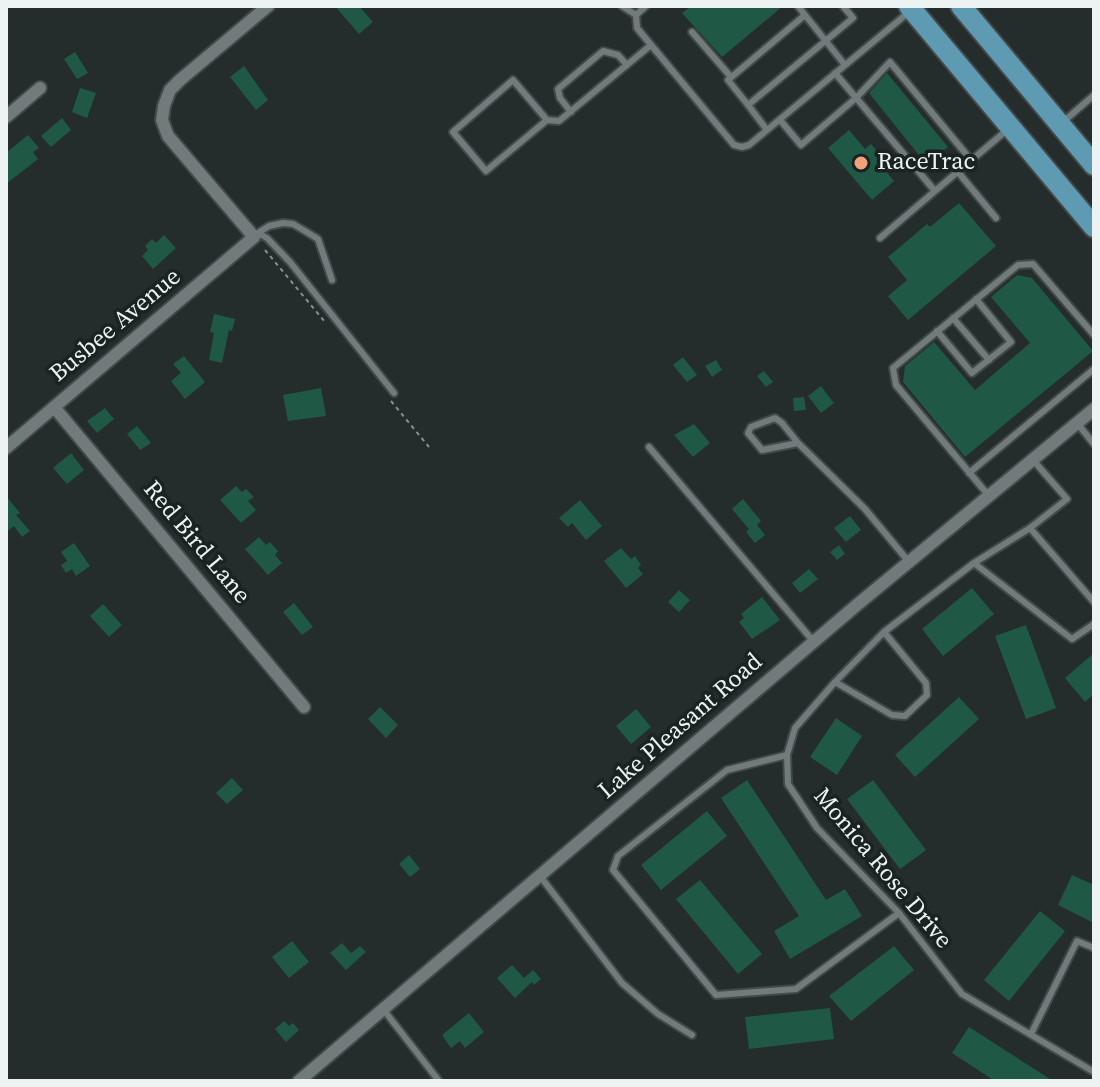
<!DOCTYPE html>
<style>
body{margin:0}
#map{position:relative;width:1100px;height:1087px;overflow:hidden;background:#242c2c;font-family:"Source Serif 4",serif}
canvas{display:block}
.frame{position:absolute;inset:0;border:8px solid #edf2f2;pointer-events:none}
</style>
<div id="map">
<canvas width="1100" height="1087"></canvas>
<div class="frame"></div>
</div>
<script>
const ctx = document.querySelector('canvas').getContext('2d');
ctx.lineJoin = 'round';
function fillPath(path, color) { ctx.fillStyle = color; ctx.fill(path, 'evenodd'); }
const toPath = rows => new Path2D(rows.map(r => 'M' + r).join(''));
function stroke(path, color, width, dash) { ctx.strokeStyle = color; ctx.lineWidth = width; ctx.lineCap = dash ? 'butt' : 'round'; ctx.setLineDash(dash || []); ctx.stroke(path); }
function write(font, color, halo, rows, align = 'center') {
  ctx.font = font + ' "Source Serif 4",serif'; ctx.lineWidth = 7; ctx.setLineDash([]); ctx.textBaseline = 'middle'; ctx.strokeStyle = halo; ctx.fillStyle = color; for (const [text, x, y, turn = 0] of rows) {
    ctx.save(); ctx.translate(x, y); ctx.rotate((+turn || 0) * Math.PI / 180); ctx.textAlign = isNaN(turn) ? turn : align; if (halo) ctx.strokeText(text, 0, 0); ctx.fillText(text, 0, 0); ctx.restore();
  }
}
fillPath(toPath([
 [335,6,359,6,373,22,359,34],
 [691,6,783,6,722,57,682,13],
 [75,52,88,73,77,79,64,59],
 [244,66,268,100,256,110,230,77],
 [887,73,948,147,926,164,869,93],
 [80,88,96,93,87,118,72,112],
 [62,118,71,130,51,147,41,136],
 [849,130,865,149,871,144,882,157,877,161,894,181,872,200,828,148],
 [28,135,39,148,33,152,38,159,6,184,6,153],
 [959,203,996,246,908,320,888,296,907,280,888,257,927,224,930,227],
 [164,235,176,248,153,269,142,256,148,250,145,246,152,239,156,243],
 [1017,275,1032,278,1093,351,965,457,903,382,905,366,934,342,975,390,1030,343,991,297],
 [214,314,235,319,232,331,229,330,222,363,209,360,214,333,210,332],
 [184,356,205,382,185,399,171,381,181,373,173,364],
 [683,357,697,375,687,382,673,365],
 [716,360,722,370,712,377,705,366],
 [764,371,773,382,766,387,757,376],
 [821,386,834,403,821,413,808,396],
 [321,388,326,416,288,421,283,395],
 [804,397,806,410,794,411,793,398],
 [105,408,114,419,97,433,87,421],
 [694,424,710,443,693,457,674,435],
 [137,426,151,443,140,450,127,434],
 [71,453,84,470,67,484,53,468],
 [236,486,242,492,246,489,254,497,248,501,256,510,241,523,220,500],
 [6,496,20,513,16,515,30,531,22,537,14,526,6,532],
 [743,499,761,521,757,525,765,535,755,543,746,532,749,529,732,509],
 [580,500,602,526,586,540,572,523,568,527,559,518],
 [850,516,861,530,846,542,834,528],
 [259,537,266,545,270,542,278,551,275,555,282,563,268,575,245,549],
 [74,543,90,566,76,576,72,569,66,573,61,565,67,561,61,552],
 [839,545,845,554,837,560,830,552],
 [621,548,631,559,635,556,641,565,638,568,643,574,626,588,604,561],
 [809,569,818,579,800,593,792,583],
 [972,588,994,614,943,656,922,629],
 [679,590,690,600,679,612,668,602],
 [762,597,780,620,752,639,739,622,744,618,741,614],
 [294,603,313,627,302,635,283,612],
 [103,604,122,625,109,637,90,616],
 [1026,625,1056,708,1026,719,995,636],
 [1094,653,1094,694,1085,702,1065,678],
 [959,697,979,719,915,777,895,755],
 [380,707,398,725,386,738,368,719],
 [636,709,651,727,631,744,616,726],
 [836,718,862,736,837,775,810,757],
 [232,778,243,790,227,804,216,793],
 [747,780,826,900,845,889,862,916,790,959,774,931,799,916,721,798],
 [873,780,926,850,900,869,847,799],
 [707,811,727,836,661,890,641,865],
 [409,855,420,869,410,877,399,864],
 [1072,875,1094,885,1094,923,1058,905],
 [700,880,762,954,738,974,676,899],
 [1040,911,1065,931,1009,1001,984,980],
 [292,941,309,962,289,978,272,957],
 [342,943,351,953,360,946,366,952,346,970,330,953],
 [894,946,914,970,851,1021,829,996],
 [512,965,524,978,533,970,541,979,534,985,532,982,515,998,497,978],
 [830,1008,834,1039,749,1049,745,1017],
 [469,1013,484,1032,465,1048,460,1041,451,1048,442,1035],
 [284,1021,289,1026,293,1023,299,1030,286,1042,275,1029],
 [969,1027,1053,1081,995,1081,952,1053]
]), '#1f5946');
const service = toPath([
 [622,6,636,15],
 [798,6,805,15,728,80,748,105,853,18,843,6],
 [636,15,637,28,734,145,742,147,749,145,909,12],
 [636,15,646,6],
 [805,15,845,65],
 [692,32,731,77],
 [835,73,935,191,1007,130],
 [748,105,767,130],
 [571,112,560,98,558,89,603,51,618,55,627,65],
 [547,120,513,80,453,132,486,171,547,120,559,121,651,45],
 [780,120,801,145,856,98,890,62,971,160],
 [1063,122,1094,95],
 [958,172,996,218],
 [258,233,269,226,283,223,293,224,305,231,318,239,332,280],
 [252,234,258,233,267,238,290,262,394,393],
 [880,238,935,191],
 [953,318,989,360],
 [937,331,972,373,1011,342,976,299],
 [1077,423,1094,444],
 [798,443,762,450,748,433,751,427,775,418,782,423,798,443,865,509,909,562],
 [649,447,814,642],
 [1033,460,1067,499,1030,528,974,563,884,632,835,682,795,728,787,755,788,784,817,828,899,913,962,994,1094,1072],
 [969,473,1094,369],
 [989,496,896,385,893,368,1018,265,1033,264,1094,335],
 [1030,528,1094,602],
 [974,563,1072,639,1094,624],
 [835,682,892,715,905,716,927,695,926,683,884,632],
 [787,755,727,770,618,856,613,870,716,995,796,989,899,913],
 [540,876,622,983,658,1014,692,1035],
 [383,1009,439,1081],
 [1031,1034,1077,941,1094,948]
]);
const minor = toPath([
 [6,117,40,88],
 [54,407,304,707],
 [6,448,254,237,168,136,162,120,164,106,170,90,180,80,268,6],
 [299,1081,858,604,1094,409]
]);
const primary = toPath([
 [909,6,1094,227],
 [961,6,1094,165]
]);
stroke(service, '#434949', 10);
stroke(minor, '#434949', 16);
stroke(primary, '#434949', 24);
stroke(toPath([
 [265,250,325,322],
 [391,401,429,447]
]), '#888f8f', 2, [4, 4]);
stroke(service, '#717b7b', 6);
stroke(minor, '#717b7b', 12);
stroke(primary, '#5e9ab2', 20);
for (const [x, y, r, color] of [
 [861,163,8,"#f0a27a"]
]) { const dot = new Path2D(); dot.arc(x, y, r, 0, 2 * Math.PI); ctx.fillStyle = color; ctx.fill(dot); stroke(dot, '#1a2222', 3); }
write('24px', '#edf2f2', '#1a2222', [
 ["RaceTrac",877,163]
], 'left');
write('24px', '#edf2f2', '#1a2222', [
 ["Busbee Avenue",116,326,-40],
 ["Red Bird Lane",196,543,50],
 ["Lake Pleasant Road",681,727,-41],
 ["Monica Rose Drive",882,869,50]
]);
</script>
